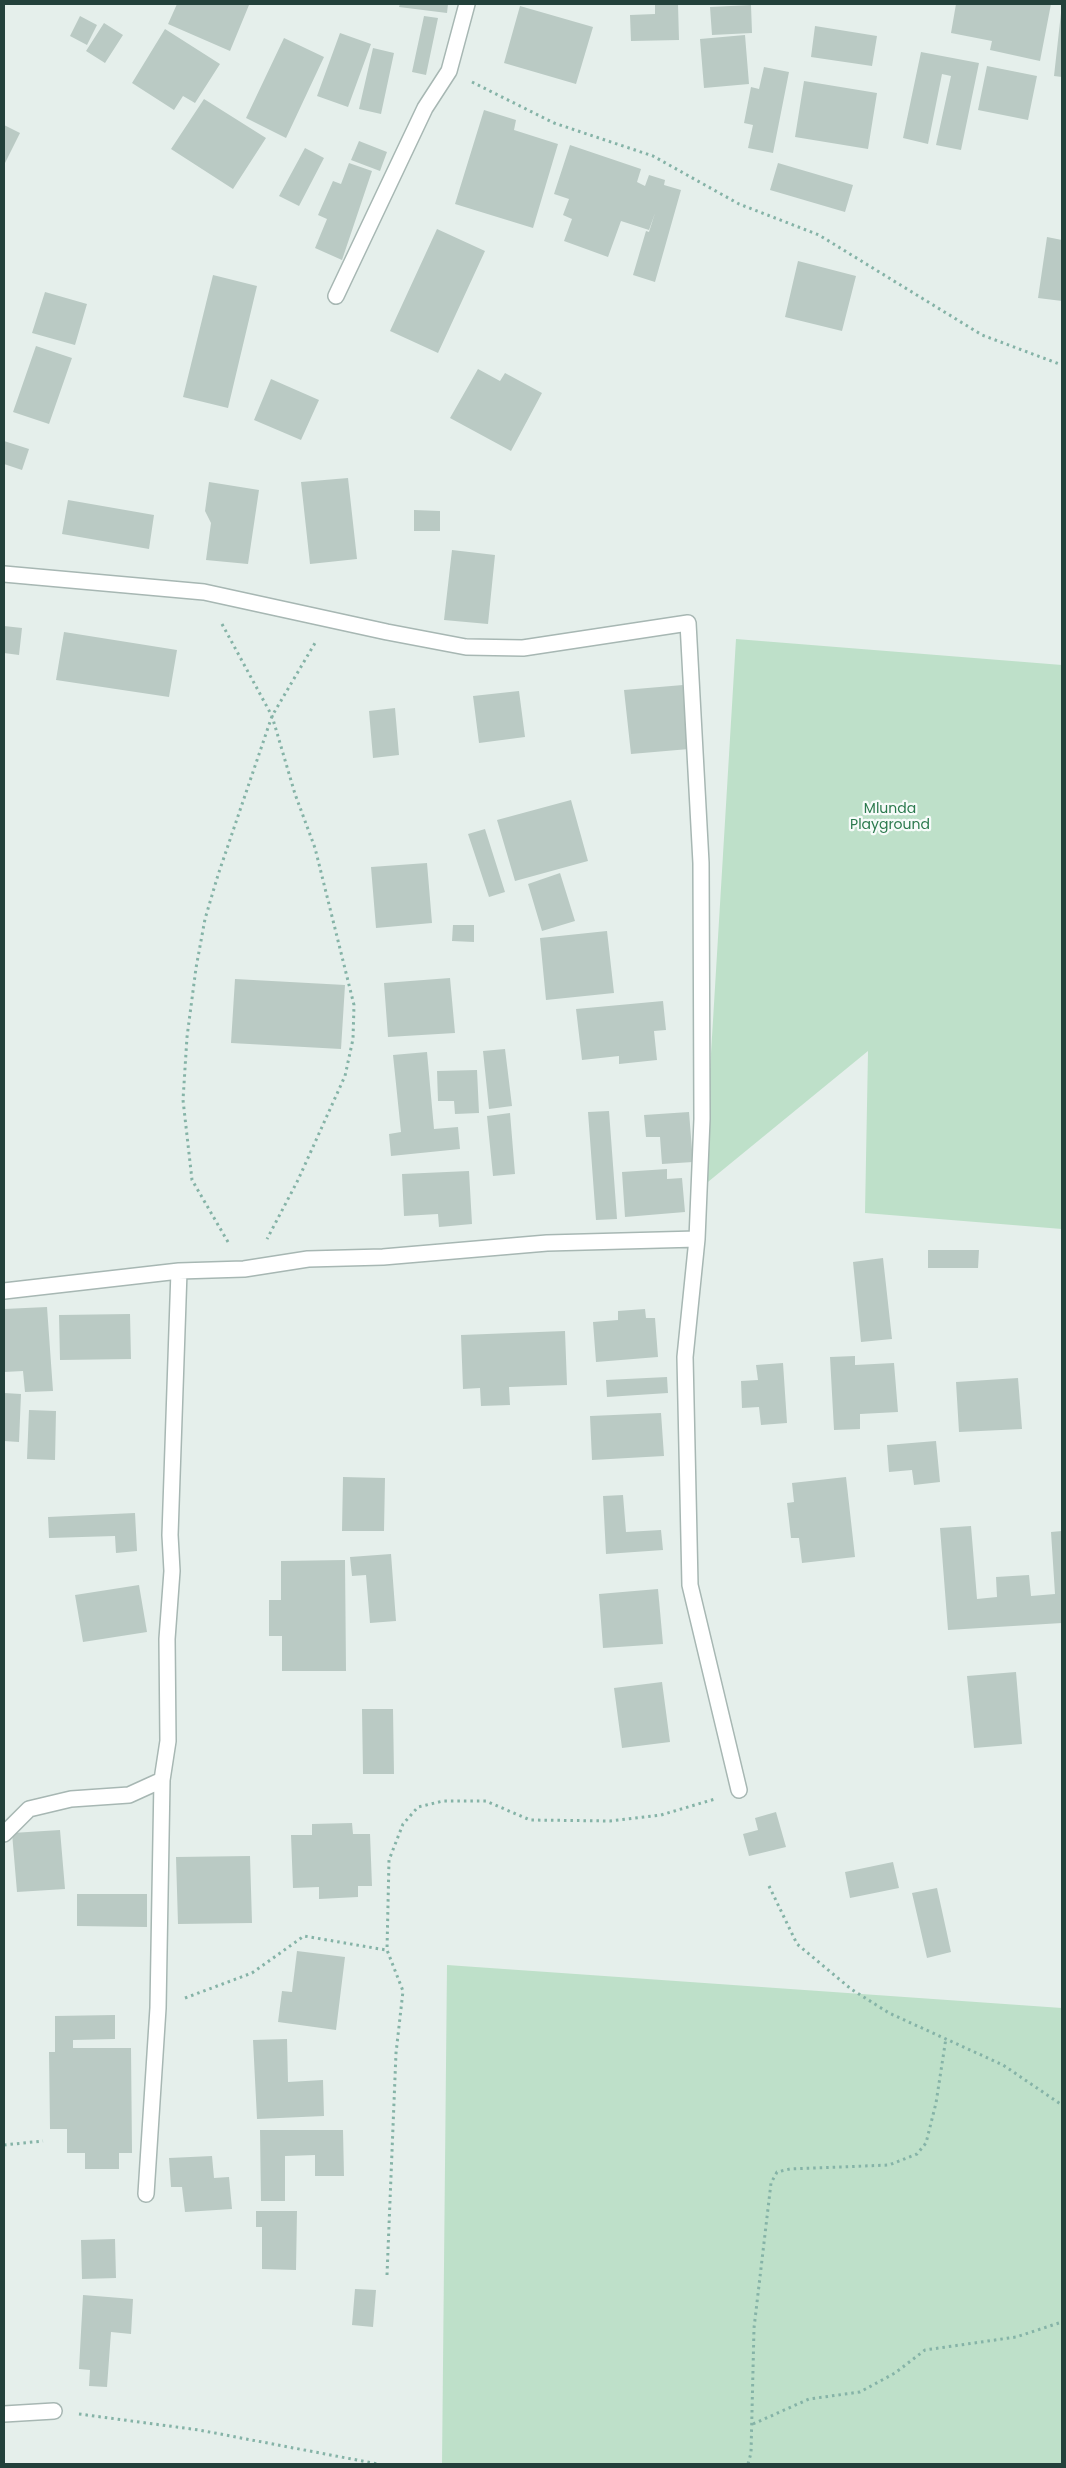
<!DOCTYPE html>
<style>
body{margin:0}
#map{position:relative;width:1066px;height:2468px;overflow:hidden;background:#e5efeb;font-family:Poppins,sans-serif}
canvas{display:block}
.frame{position:absolute;inset:0;border:5px solid #23413b;pointer-events:none}
</style>
<div id="map">
<canvas width="1066" height="2468"></canvas>
<div class="frame"></div>
</div>
<script>
const ctx = document.querySelector('canvas').getContext('2d');
ctx.lineJoin = 'round';
function fillPath(path, color) { ctx.fillStyle = color; ctx.fill(path, 'evenodd'); }
const toPath = rows => new Path2D(rows.map(r => 'M' + r).join(''));
function stroke(path, color, width, dash) { ctx.strokeStyle = color; ctx.lineWidth = width; ctx.lineCap = dash ? 'butt' : 'round'; ctx.setLineDash(dash || []); ctx.stroke(path); }
function write(font, color, halo, rows, align = 'center') {
  ctx.font = font + ' Poppins,sans-serif'; ctx.lineWidth = 4.5; ctx.setLineDash([]); ctx.textBaseline = 'middle'; ctx.strokeStyle = halo; ctx.fillStyle = color; for (const [text, x, y, turn = 0] of rows) {
    ctx.save(); ctx.translate(x, y); ctx.rotate((+turn || 0) * Math.PI / 180); ctx.textAlign = isNaN(turn) ? turn : align; if (halo) ctx.strokeText(text, 0, 0); ctx.fillText(text, 0, 0); ctx.restore();
  }
}
fillPath(toPath([
 [736,639,1062,665,1062,1229,865,1213,868,1051,703,1186],
 [447,1965,1062,2008,1062,2464,442,2464]
]), '#bee0c9');
fillPath(toPath([
 [177,4,246,4,249,5,230,51,168,24],
 [400,4,448,4,447,13,399,7],
 [655,4,678,4,679,40,631,41,630,15,655,14],
 [956,4,1051,4,1040,61,990,50,992,41,951,33],
 [751,5,752,33,712,35,710,7],
 [520,6,593,27,576,84,504,63],
 [1061,13,1062,13,1062,77,1054,76],
 [80,16,97,25,87,45,70,36],
 [424,16,438,18,426,75,412,72],
 [104,23,123,35,105,63,86,51],
 [815,26,877,36,872,66,811,57],
 [165,29,220,64,195,103,183,96,174,110,132,83],
 [340,33,371,44,348,107,317,96],
 [745,35,749,84,704,88,700,39],
 [284,38,324,57,286,138,246,118],
 [373,48,394,53,381,114,359,109],
 [921,52,979,63,961,150,936,145,951,76,942,74,928,144,903,138],
 [987,66,1037,76,1028,120,978,110],
 [764,67,789,72,773,153,748,148,753,125,744,123,751,87,759,89],
 [804,81,877,93,868,149,795,137],
 [204,99,266,138,233,189,171,149],
 [484,110,516,120,514,130,558,144,533,228,455,204],
 [4,125,20,133,4,165],
 [359,141,387,152,380,171,351,160],
 [570,145,641,169,637,182,645,186,649,175,665,180,664,185,681,190,655,282,633,275,646,231,649,232,655,213,649,230,621,221,608,257,564,241,572,219,563,215,569,199,554,194],
 [305,148,324,158,299,206,279,196],
 [349,163,372,171,342,260,315,248,327,219,318,215,333,181,341,184],
 [778,163,853,185,845,212,770,190],
 [437,229,485,251,438,353,390,331],
 [1047,237,1062,240,1062,301,1038,298],
 [798,261,856,276,842,331,785,317],
 [213,275,257,286,228,408,183,397],
 [45,292,87,304,75,345,32,333],
 [36,346,72,358,49,424,13,412],
 [478,369,500,381,505,373,542,393,511,451,450,418],
 [271,379,319,400,301,440,254,420],
 [4,441,29,449,22,470,4,464],
 [348,478,357,559,310,564,301,482],
 [209,482,259,490,248,564,206,560,211,523,205,511],
 [68,500,154,515,149,549,62,534],
 [414,510,440,511,440,531,414,531],
 [452,550,495,555,488,624,444,620],
 [4,626,22,628,19,655,4,653],
 [64,632,177,650,169,697,56,680],
 [683,685,689,749,631,754,624,690],
 [519,691,525,737,479,743,473,696],
 [395,708,399,755,373,758,369,711],
 [571,800,588,861,515,881,497,820],
 [485,829,505,892,489,897,468,834],
 [427,863,432,923,376,928,371,867],
 [560,873,575,921,542,931,528,884],
 [453,925,474,925,474,942,452,941],
 [607,931,614,993,546,1000,540,938],
 [450,978,455,1033,388,1037,384,983],
 [235,979,345,985,341,1049,231,1043],
 [663,1001,666,1030,654,1031,657,1060,619,1064,619,1056,582,1060,576,1009],
 [505,1049,512,1106,489,1109,483,1051],
 [427,1052,434,1129,458,1127,460,1149,391,1156,389,1134,401,1132,393,1055],
 [477,1070,479,1113,455,1114,454,1101,438,1101,437,1071],
 [609,1111,617,1219,596,1220,588,1112],
 [689,1112,693,1162,662,1164,660,1137,646,1137,644,1115],
 [510,1113,515,1174,493,1176,487,1116],
 [667,1169,667,1179,682,1178,685,1212,625,1217,622,1172],
 [469,1171,472,1224,439,1227,438,1214,404,1216,402,1174],
 [928,1250,979,1250,978,1268,928,1268],
 [883,1258,892,1339,861,1342,853,1262],
 [47,1307,53,1391,25,1392,23,1371,4,1372,4,1309],
 [645,1309,646,1318,655,1318,658,1357,596,1362,593,1322,618,1320,618,1311],
 [130,1314,131,1359,60,1360,59,1315],
 [565,1331,567,1385,509,1387,510,1405,481,1406,480,1388,463,1389,461,1335],
 [855,1356,855,1365,894,1363,898,1412,860,1414,860,1429,834,1430,830,1357],
 [783,1363,787,1423,761,1425,759,1407,742,1408,741,1381,758,1380,756,1365],
 [667,1377,668,1393,607,1397,606,1380],
 [1018,1378,1022,1429,959,1432,956,1382],
 [4,1393,21,1394,19,1442,4,1441],
 [29,1410,56,1411,55,1460,27,1459],
 [661,1413,664,1456,592,1460,590,1416],
 [936,1441,940,1482,914,1485,912,1470,889,1472,887,1445],
 [343,1477,385,1478,384,1531,342,1531],
 [846,1477,855,1557,802,1563,799,1538,791,1538,787,1503,794,1502,792,1483],
 [623,1495,626,1532,661,1530,663,1550,606,1554,603,1496],
 [135,1513,137,1551,116,1553,115,1536,49,1538,48,1517],
 [971,1526,977,1599,997,1597,996,1577,1029,1575,1031,1596,1055,1594,1051,1532,1062,1531,1062,1623,948,1630,940,1528],
 [391,1554,396,1621,370,1623,366,1575,352,1576,350,1557],
 [345,1560,346,1671,282,1671,282,1636,269,1636,269,1600,281,1600,281,1561],
 [139,1585,147,1632,83,1642,75,1595],
 [658,1589,663,1644,603,1648,599,1594],
 [1016,1672,1022,1744,974,1748,967,1676],
 [662,1682,670,1742,622,1748,614,1688],
 [362,1709,393,1709,394,1774,363,1774],
 [776,1812,786,1847,749,1856,743,1834,758,1830,755,1818],
 [352,1823,353,1834,370,1834,372,1886,358,1886,358,1897,319,1899,319,1887,293,1888,291,1835,312,1835,312,1824],
 [60,1830,65,1889,17,1892,12,1833],
 [250,1856,252,1923,178,1924,176,1857],
 [893,1862,899,1888,850,1898,845,1872],
 [937,1888,951,1952,927,1958,912,1893],
 [77,1894,147,1894,147,1927,77,1926],
 [297,1951,345,1957,336,2030,278,2022,282,1991,292,1992],
 [115,2015,115,2039,73,2040,73,2048,131,2048,132,2153,119,2153,119,2169,85,2169,85,2153,67,2153,67,2129,50,2129,49,2052,55,2052,55,2016],
 [287,2039,288,2082,323,2080,324,2116,257,2119,253,2040],
 [260,2130,343,2130,344,2176,315,2176,315,2155,285,2156,285,2201,261,2201],
 [212,2156,214,2178,229,2177,232,2209,185,2212,182,2187,171,2187,169,2158],
 [256,2211,297,2211,296,2270,262,2269,262,2227,256,2227],
 [115,2239,116,2278,82,2279,81,2240],
 [355,2289,376,2290,373,2327,352,2325],
 [83,2295,133,2299,131,2334,111,2332,107,2387,89,2386,90,2370,79,2369]
]), '#bacac4');
const minor = toPath([
 [336,296,425,108,449,71,467,4],
 [4,574,204,592,387,632,466,647,523,648,688,623,701,863,702,1119,697,1239,685,1357,690,1585,739,1790],
 [4,1291,179,1271,244,1269,308,1259,383,1257,547,1243,697,1239],
 [4,1834,29,1809,71,1799,129,1795,162,1780,168,1741,167,1639,172,1571,170,1535,179,1271],
 [146,2194,158,2008,162,1780],
 [4,2414,54,2411]
]);
stroke(minor, '#a7b7b3', 18);
stroke(toPath([
 [472,82,554,123,653,156,739,204,819,235,982,335,1062,365],
 [222,624,272,716,295,794,315,848,354,1005,353,1039,345,1076,298,1180,267,1239],
 [228,1242,192,1180,183,1100,187,1037,196,968,205,919,218,875,272,716,315,643],
 [769,1886,797,1944,851,1989,889,2013,1003,2065,1062,2105],
 [185,1998,252,1973,304,1936,386,1950],
 [4,2145,43,2141],
 [387,2275,396,2053,403,1991,387,1950,389,1860,403,1824,418,1807,443,1801,486,1801,530,1820,610,1821,661,1815,715,1799],
 [79,2414,199,2430,378,2464],
 [753,2424,809,2399,860,2392,895,2373,925,2350,1016,2337,1062,2322],
 [748,2464,751,2453,754,2328,771,2183,777,2172,790,2169,889,2165,917,2154,926,2143,936,2103,946,2038]
]), '#85b3a7', 3, [2.5, 4]);
stroke(minor, '#fff', 15);
write('14px', '#2c7a4e', '#f6fbf9', [
 ["Mlunda",890,809],
 ["Playground",890,825]
]);
</script>
